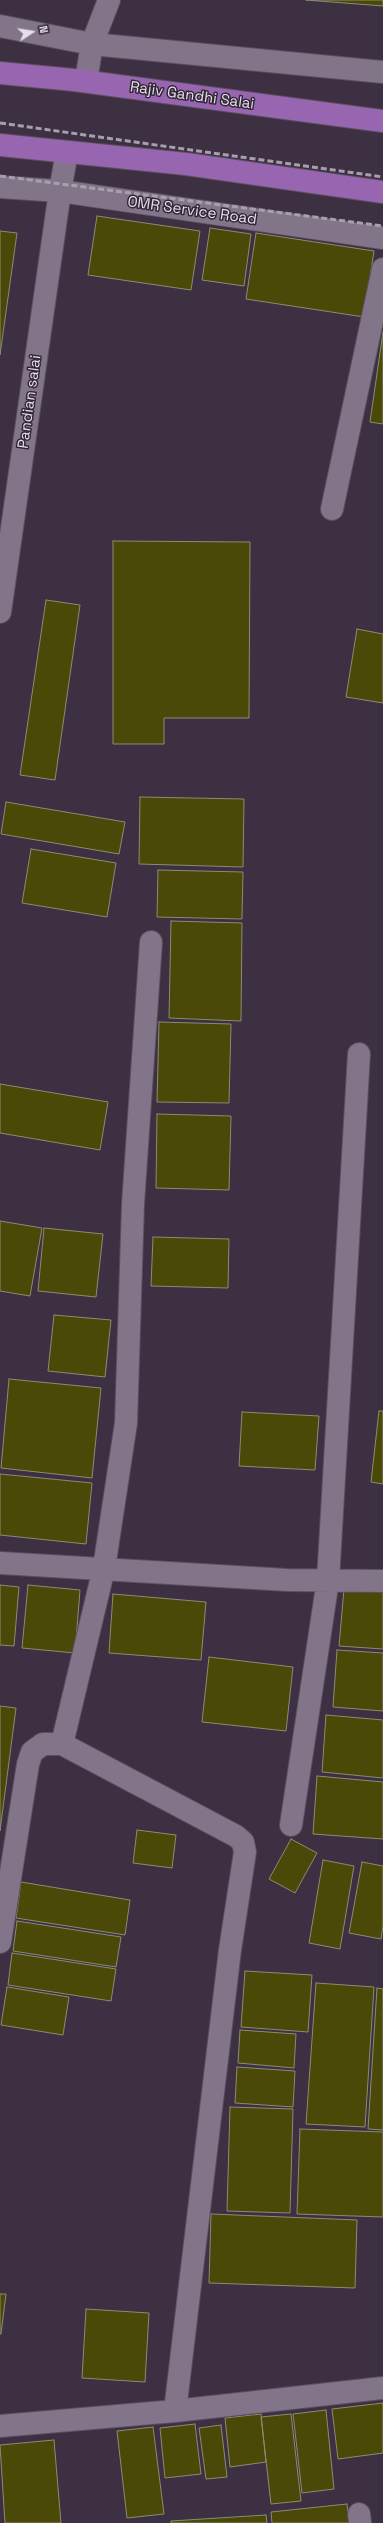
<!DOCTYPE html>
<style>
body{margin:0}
#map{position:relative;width:383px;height:2523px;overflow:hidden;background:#3c3042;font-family:"Space Grotesk",sans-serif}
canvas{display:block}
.north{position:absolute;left:12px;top:12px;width:40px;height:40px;-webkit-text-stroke:3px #322637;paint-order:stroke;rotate:78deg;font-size:11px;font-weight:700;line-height:16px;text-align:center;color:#e6deea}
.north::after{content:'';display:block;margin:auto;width:14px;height:18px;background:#e6deea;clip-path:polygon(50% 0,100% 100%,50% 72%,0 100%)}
</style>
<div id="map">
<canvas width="383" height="2523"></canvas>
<div class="north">N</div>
</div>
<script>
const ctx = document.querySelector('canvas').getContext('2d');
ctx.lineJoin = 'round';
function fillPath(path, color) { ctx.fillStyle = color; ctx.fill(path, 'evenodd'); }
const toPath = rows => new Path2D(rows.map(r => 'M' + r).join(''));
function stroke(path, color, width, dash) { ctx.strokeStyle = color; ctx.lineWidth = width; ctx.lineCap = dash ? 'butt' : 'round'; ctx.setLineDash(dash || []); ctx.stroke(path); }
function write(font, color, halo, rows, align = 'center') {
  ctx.font = font + ' "Space Grotesk",sans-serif'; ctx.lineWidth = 3; ctx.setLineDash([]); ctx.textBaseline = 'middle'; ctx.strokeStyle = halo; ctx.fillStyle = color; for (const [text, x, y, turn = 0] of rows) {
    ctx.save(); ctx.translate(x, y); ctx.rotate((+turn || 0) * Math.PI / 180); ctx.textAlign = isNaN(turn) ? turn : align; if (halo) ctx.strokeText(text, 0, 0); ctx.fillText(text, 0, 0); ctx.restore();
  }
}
const building = toPath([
 [306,0,383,0,383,6,306,0],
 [97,216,200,231,191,290,88,275,97,216],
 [210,228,251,234,244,286,202,280,210,228],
 [0,231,17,233,0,355,0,231],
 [256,233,374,251,364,317,246,299,256,233],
 [383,332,383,424,370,422,383,332],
 [113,541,250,542,249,718,164,718,164,744,113,744,113,541],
 [46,600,80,605,55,780,20,775,46,600],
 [357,629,383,634,383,703,346,697,357,629],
 [140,797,244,799,243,867,139,864,140,797],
 [6,802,125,822,119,854,1,834,6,802],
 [31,849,116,863,107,917,22,903,31,849],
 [158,870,243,872,242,919,157,917,158,870],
 [171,921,242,923,241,1021,169,1018,171,921],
 [159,1022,231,1024,229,1103,157,1102,159,1022],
 [0,1084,108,1102,100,1150,0,1133,0,1084],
 [157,1114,231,1116,229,1190,156,1188,157,1114],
 [0,1221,42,1228,30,1296,0,1291,0,1221],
 [44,1228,103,1234,96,1297,38,1291,44,1228],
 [153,1237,229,1239,228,1288,151,1286,153,1237],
 [54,1315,111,1320,105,1377,48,1371,54,1315],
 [9,1379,101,1388,92,1478,1,1468,9,1379],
 [379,1411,383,1411,383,1484,371,1482,379,1411],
 [242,1412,319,1416,315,1470,239,1466,242,1412],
 [0,1474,92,1483,86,1544,0,1535,0,1474],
 [0,1585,19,1587,14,1646,0,1645,0,1585],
 [28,1585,80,1590,75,1653,22,1648,28,1585],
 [344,1589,383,1592,383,1649,339,1646,344,1589],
 [113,1594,206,1602,201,1660,109,1653,113,1594],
 [337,1650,383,1653,383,1711,333,1707,337,1650],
 [209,1657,293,1667,286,1731,202,1722,209,1657],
 [0,1706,16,1708,0,1831,0,1706],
 [326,1715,383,1720,383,1778,322,1772,326,1715],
 [317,1776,383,1782,383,1839,313,1834,317,1776],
 [137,1830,176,1835,172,1868,133,1863,137,1830],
 [291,1839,317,1853,295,1893,269,1879,291,1839],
 [323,1860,354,1866,340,1949,309,1943,323,1860],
 [362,1862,383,1866,383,1926,381,1939,349,1933,362,1862],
 [21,1882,130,1900,125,1935,16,1918,21,1882],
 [17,1921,121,1937,116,1967,13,1951,17,1921],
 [12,1953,116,1969,111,2001,8,1985,12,1953],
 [245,1971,312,1975,308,2032,241,2027,245,1971],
 [316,1983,374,1987,365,2127,306,2124,316,1983],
 [7,1987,69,1997,63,2035,1,2025,7,1987],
 [377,1988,383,1989,383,2130,368,2129,377,1988],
 [240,2030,296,2034,294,2068,238,2063,240,2030],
 [237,2067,295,2071,293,2107,235,2103,237,2067],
 [230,2107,293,2109,290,2213,227,2211,230,2107],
 [300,2129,383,2132,383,2217,297,2214,300,2129],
 [211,2214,357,2220,355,2288,209,2283,211,2214],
 [0,2294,6,2294,1,2334,0,2334,0,2294],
 [86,2309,149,2313,145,2382,82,2378,86,2309],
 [383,2403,383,2453,338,2459,332,2409,383,2403],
 [326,2410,334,2489,302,2493,293,2414,326,2410],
 [261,2414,266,2462,230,2467,225,2418,261,2414],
 [291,2414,301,2501,271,2504,261,2417,291,2414],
 [195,2424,201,2474,165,2478,160,2428,195,2424],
 [221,2425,227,2477,206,2479,199,2428,221,2425],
 [153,2427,164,2514,127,2518,117,2431,153,2427],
 [54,2440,61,2523,5,2523,0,2445,54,2440],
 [347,2504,349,2523,272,2523,271,2512,347,2504],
 [266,2515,267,2523,171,2523,171,2521,266,2515]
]);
fillPath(building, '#4a4908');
stroke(building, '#8b8c74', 1);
const minor = toPath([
 [86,81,92,44,109,0],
 [332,509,383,269],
 [0,1563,287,1580,383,1581],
 [62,1744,104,1568,126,1423,133,1204,151,942],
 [291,1825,328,1580,359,1054],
 [0,1942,28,1764,32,1752,43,1744,62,1744,236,1836,243,1842,245,1852,230,1950,175,2411],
 [0,2426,175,2411,383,2388],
 [359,2514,360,2523]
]);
const tertiary = toPath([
 [0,26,92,44,383,72],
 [0,187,60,191,383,238],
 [0,612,60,191,67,152]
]);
const primary = toPath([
 [0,73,74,80,383,121],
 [0,145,186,164,383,192]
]);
stroke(minor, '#5a4f5e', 24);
stroke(tertiary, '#5a4f5e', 24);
stroke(primary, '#5a4f5e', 24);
stroke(minor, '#82758a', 22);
stroke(tertiary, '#82758a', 22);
stroke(primary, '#9866b0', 22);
stroke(toPath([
 [0,123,383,177],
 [0,176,383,226]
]), '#a89fad', 3, [6, 3]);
write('15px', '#e6deea', '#322637', [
 ["Rajiv Gandhi Salai",192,96,8],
 ["OMR Service Road",192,211,8],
 ["Pandian salai",30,402,-82]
]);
</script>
